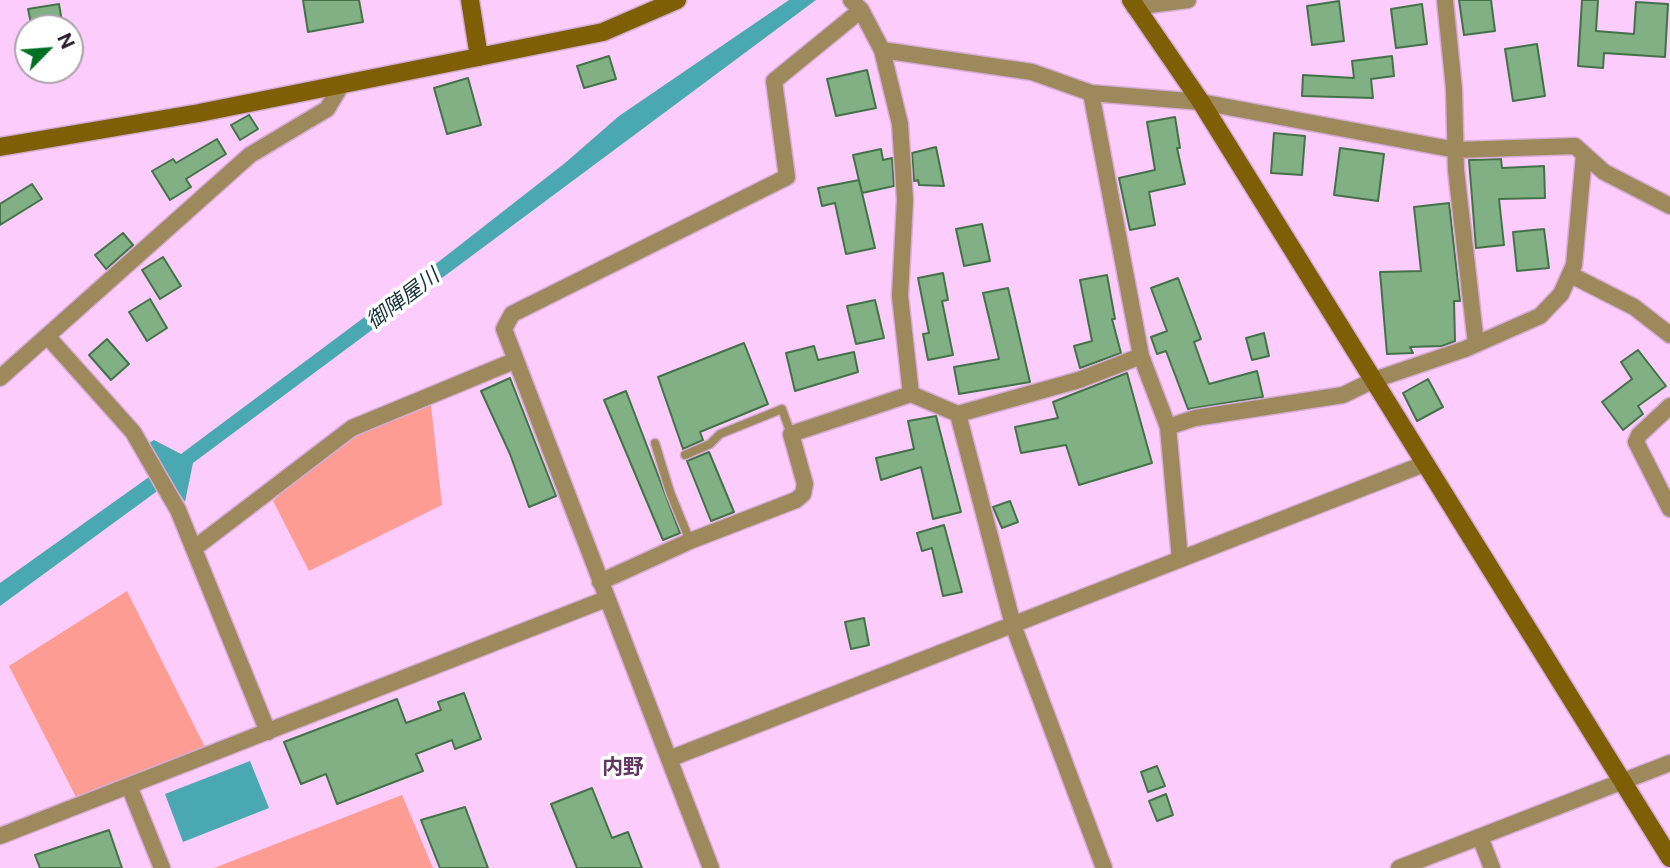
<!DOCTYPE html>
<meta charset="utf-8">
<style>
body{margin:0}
#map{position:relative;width:1670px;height:868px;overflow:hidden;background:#fcccfc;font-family:"Public Sans",sans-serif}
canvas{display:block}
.north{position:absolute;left:14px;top:14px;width:70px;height:70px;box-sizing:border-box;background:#fff;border:2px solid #aaa3aa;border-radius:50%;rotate:65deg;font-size:19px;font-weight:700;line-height:28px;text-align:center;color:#2a182a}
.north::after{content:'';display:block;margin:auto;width:24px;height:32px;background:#007023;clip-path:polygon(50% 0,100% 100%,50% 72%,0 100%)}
</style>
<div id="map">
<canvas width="1670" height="868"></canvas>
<div class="north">N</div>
</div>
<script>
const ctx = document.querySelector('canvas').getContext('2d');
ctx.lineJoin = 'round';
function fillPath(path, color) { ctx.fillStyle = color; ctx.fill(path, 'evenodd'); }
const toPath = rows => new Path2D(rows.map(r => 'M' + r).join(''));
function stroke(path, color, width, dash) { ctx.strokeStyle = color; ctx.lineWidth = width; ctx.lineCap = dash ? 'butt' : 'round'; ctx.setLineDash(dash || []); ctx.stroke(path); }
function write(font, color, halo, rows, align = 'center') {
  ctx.font = font + ' "Public Sans","Noto Sans JP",sans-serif'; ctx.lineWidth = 7; ctx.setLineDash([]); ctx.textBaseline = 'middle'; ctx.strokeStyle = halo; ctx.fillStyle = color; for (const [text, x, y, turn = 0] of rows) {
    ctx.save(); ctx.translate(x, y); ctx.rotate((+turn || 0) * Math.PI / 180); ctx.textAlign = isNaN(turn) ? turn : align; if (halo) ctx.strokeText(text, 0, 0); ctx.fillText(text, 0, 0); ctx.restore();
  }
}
fillPath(toPath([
 [430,396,442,505,309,571,273,501,347,431],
 [127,591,209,755,76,797,9,666],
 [402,795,433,868,214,868]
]), '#fc9c92');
fillPath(toPath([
 [789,0,816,0,193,463,185,502,171,481,0,606,0,583,163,467,148,444,154,440,181,454,437,263,565,163,619,116],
 [250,761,269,808,183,842,165,794]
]), '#4aa8b3');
const building = toPath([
 [303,0,359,0,363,22,308,32,303,0],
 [1459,0,1491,0,1495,31,1464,35,1459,0],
 [1582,0,1598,0,1596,31,1634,34,1636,2,1668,4,1665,57,1604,53,1603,68,1578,66,1582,0],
 [1339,1,1344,41,1312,45,1307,6,1339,1],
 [59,4,63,28,32,28,28,9,59,4],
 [1422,4,1427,44,1396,48,1391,9,1422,4],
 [1537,44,1545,96,1513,101,1505,49,1537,44],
 [609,56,616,79,584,88,577,66,609,56],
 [1392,56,1394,76,1371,79,1373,98,1302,96,1303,75,1354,78,1352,61,1392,56],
 [867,70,876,108,836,116,827,79,867,70],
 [468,78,481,125,447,134,434,88,468,78],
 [249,115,258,129,240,140,231,125,249,115],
 [1175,117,1180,148,1177,148,1185,184,1149,192,1155,225,1130,230,1119,178,1155,170,1147,122,1175,117],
 [1274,133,1305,136,1302,175,1271,173,1274,133],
 [217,139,226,154,186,179,191,187,170,200,152,171,173,159,176,163,217,139],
 [936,147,944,186,919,185,918,180,914,181,912,153,936,147],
 [1340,148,1384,154,1378,201,1334,195,1340,148],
 [881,149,883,160,892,158,894,186,862,193,853,155,881,149],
 [1501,159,1502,168,1544,166,1545,198,1499,199,1504,245,1476,248,1469,160,1501,159],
 [859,180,875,248,846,254,835,203,822,206,818,188,859,180],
 [32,184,42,199,0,225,0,204,32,184],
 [1449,203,1460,301,1454,301,1455,341,1442,346,1410,347,1413,353,1387,354,1380,272,1421,271,1414,207,1449,203],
 [982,224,990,261,964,266,956,229,982,224],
 [1544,229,1549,268,1517,271,1513,232,1544,229],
 [123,233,133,245,106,269,95,255,123,233],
 [163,257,181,286,160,299,142,270,163,257],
 [943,273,948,300,942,301,953,355,928,360,923,334,929,333,918,278,943,273],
 [1107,275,1115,319,1112,319,1121,353,1080,368,1074,346,1092,341,1080,280,1107,275],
 [1178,278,1201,339,1194,342,1209,384,1257,371,1263,397,1188,409,1166,351,1157,354,1151,337,1167,331,1151,288,1178,278],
 [1008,288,1030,382,959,394,954,367,999,359,983,293,1008,288],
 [150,299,167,328,147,341,129,312,150,299],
 [875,300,884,338,856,344,847,306,875,300],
 [1264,333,1269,356,1252,360,1246,338,1264,333],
 [107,339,129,364,111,380,89,355,107,339],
 [744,343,768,404,700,432,703,440,683,449,658,377,744,343],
 [814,346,818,360,854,352,858,372,795,391,786,353,814,346],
 [1638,350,1666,386,1638,406,1643,414,1623,430,1602,402,1632,379,1621,362,1638,350],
 [1127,373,1152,463,1079,485,1066,445,1021,453,1015,427,1058,418,1053,402,1127,373],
 [510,378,556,496,529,507,510,454,481,391,510,378],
 [1428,379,1443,407,1417,421,1403,393,1428,379],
 [626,391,680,533,663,540,604,400,626,391],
 [936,416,961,512,933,519,921,467,881,480,876,458,914,449,908,421,936,416],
 [709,452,734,512,711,521,687,461,709,452],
 [1010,501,1018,522,1002,528,993,507,1010,501],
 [944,525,962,592,943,596,932,548,922,551,917,533,944,525],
 [864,618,869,645,851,649,845,622,864,618],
 [464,693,481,739,455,749,452,740,416,754,423,771,337,804,326,774,301,784,284,742,397,699,406,723,441,710,438,702,464,693],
 [1157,766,1165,786,1148,792,1141,772,1157,766],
 [592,788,612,838,628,832,642,868,577,868,551,804,592,788],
 [1166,794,1173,815,1157,821,1149,801,1166,794],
 [465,807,488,868,440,868,421,820,465,807],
 [109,830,122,868,40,868,35,855,109,830]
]);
fillPath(building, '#80b083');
stroke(building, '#447248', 2);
const lane = toPath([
 [655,443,670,492,690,541],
 [685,455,710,444,720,434,782,409,791,434]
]);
const street = toPath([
 [1445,0,1454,89,1456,170,1476,344],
 [1134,7,1188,0],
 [861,10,882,50,900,124,905,200,900,296,911,394,958,414,1013,625,1104,868],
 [882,50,1032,72,1091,93,1201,102,1456,150,1575,146,1604,172,1670,206],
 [1091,93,1141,356,1168,427,1180,559],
 [1571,275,1634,307,1670,335],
 [48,337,133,432,178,510,268,732],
 [0,378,250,155,327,109,342,84],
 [1670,406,1639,435,1636,442,1670,509],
 [958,414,1079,380,1141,356],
 [1168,427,1195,418,1343,395,1374,380,1465,349,1540,316,1561,294,1574,265,1584,155],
 [196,547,352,428,514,361],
 [600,582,690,541,796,500,803,494,805,484,791,434,911,394],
 [669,759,504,329,512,314,787,177,774,81,861,10,851,0],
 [129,786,162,868],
 [0,836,606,599],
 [1480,837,1492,868],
 [711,868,669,759,1424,464],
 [1399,868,1670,763]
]);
const secondary = toPath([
 [470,0,479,57],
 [1131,0,1201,102,1670,858],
 [0,147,199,113,603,32,677,0]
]);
stroke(lane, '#d6acd6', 11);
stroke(street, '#d6acd6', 19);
stroke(secondary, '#d6acd6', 21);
stroke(lane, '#9e895c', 8);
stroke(street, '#9e895c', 16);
stroke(secondary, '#7e5f05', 18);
write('italic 21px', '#143235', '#fff', [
 ["御陣屋川",403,299,-37]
]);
write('bold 21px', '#5f3760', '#fff', [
 ["内野",623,768]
]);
</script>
